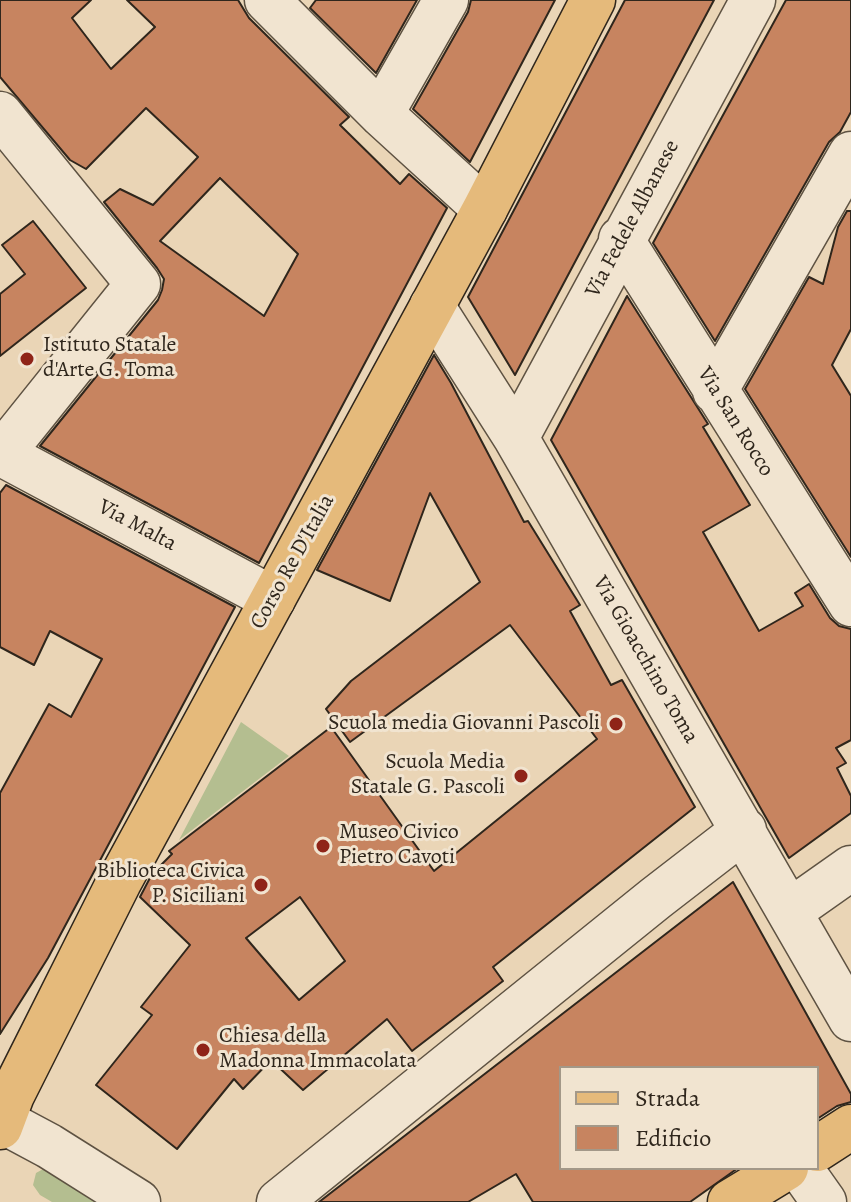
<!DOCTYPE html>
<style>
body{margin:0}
#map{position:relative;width:851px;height:1202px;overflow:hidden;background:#ead5b6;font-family:Alegreya,serif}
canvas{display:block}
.legend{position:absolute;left:559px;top:1066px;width:260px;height:104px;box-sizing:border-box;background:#f1e4d0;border:2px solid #a39888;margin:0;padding:10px 14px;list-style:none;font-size:24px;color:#2f261c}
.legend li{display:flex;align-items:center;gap:16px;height:40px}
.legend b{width:40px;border:2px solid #a39888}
</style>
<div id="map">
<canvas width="851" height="1202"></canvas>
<ul class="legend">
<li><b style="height:10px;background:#e5ba7b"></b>Strada</li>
<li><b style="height:22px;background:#c78460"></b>Edificio</li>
</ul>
</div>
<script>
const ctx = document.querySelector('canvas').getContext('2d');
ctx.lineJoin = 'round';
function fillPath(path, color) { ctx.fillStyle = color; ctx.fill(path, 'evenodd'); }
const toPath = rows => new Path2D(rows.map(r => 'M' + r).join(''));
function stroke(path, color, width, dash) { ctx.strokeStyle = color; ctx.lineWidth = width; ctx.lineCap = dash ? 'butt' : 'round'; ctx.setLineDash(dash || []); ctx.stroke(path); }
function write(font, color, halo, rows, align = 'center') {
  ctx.font = font + ' Alegreya,serif'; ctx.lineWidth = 6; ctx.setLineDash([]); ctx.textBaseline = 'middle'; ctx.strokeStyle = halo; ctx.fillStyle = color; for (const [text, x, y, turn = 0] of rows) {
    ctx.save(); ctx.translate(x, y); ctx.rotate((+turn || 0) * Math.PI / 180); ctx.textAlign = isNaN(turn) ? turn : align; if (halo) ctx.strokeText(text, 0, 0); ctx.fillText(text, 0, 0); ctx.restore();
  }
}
fillPath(toPath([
 [241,722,289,756,179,840],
 [45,1168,104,1202,52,1202,40,1195,33,1185,36,1173]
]), '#b4be90');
const building = toPath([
 [0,0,91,0,72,18,111,69,155,27,127,0,238,0,249,18,349,117,340,125,400,184,409,174,447,208,259,563,40,446,158,300,162,290,164,279,157,268,104,202,120,189,153,205,198,157,146,108,86,169,70,160,0,77,0,0],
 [220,178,298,254,264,316,160,241,220,178],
 [316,0,417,0,376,73,310,8,316,0],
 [471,0,555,0,470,162,413,109,468,12,471,0],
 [625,0,714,0,515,375,468,297,625,0],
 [786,0,851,0,851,112,840,132,829,142,715,341,653,243,786,0],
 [847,211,851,211,851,329,832,365,851,396,851,557,745,389,809,277,823,284,838,227,847,211],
 [33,221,86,288,0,356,0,294,25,274,2,245,33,221],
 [627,296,708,424,703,427,750,505,703,532,759,631,803,606,795,593,809,584,830,618,839,626,851,629,851,740,836,748,846,763,837,768,851,796,851,813,789,858,551,440,627,296],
 [434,355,451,383,524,522,528,521,580,605,570,611,611,685,622,680,695,807,493,967,503,981,412,1051,387,1019,303,1090,271,1060,243,1089,234,1079,177,1149,96,1085,152,1015,141,1007,190,945,140,897,152,874,172,854,169,851,331,727,434,871,597,739,510,625,350,742,326,709,351,681,480,582,430,493,390,601,317,570,434,355],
 [300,897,345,961,299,1000,246,938,300,897],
 [6,485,235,607,48,958,0,1034,0,793,49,704,71,717,102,659,50,631,34,665,0,647,0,493,6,485],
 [733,882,851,1094,851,1102,837,1106,817,1119,817,1068,561,1068,561,1168,738,1168,690,1202,533,1202,516,1174,468,1202,319,1202,733,882]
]);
fillPath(building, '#c78460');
stroke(building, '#2f261c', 2);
const minor = toPath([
 [267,0,381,114,485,209],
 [0,114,138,284,0,456],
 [381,114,446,0],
 [621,239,851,604],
 [432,306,516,438,851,1019],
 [715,391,851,154],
 [516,438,753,0],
 [2,454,273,599],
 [790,911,851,868],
 [4,1122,49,1146,138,1202],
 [800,1168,824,1202],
 [279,1202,656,898,744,830]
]);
const major = toPath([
 [0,1127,12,1095,119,882,485,209,593,0],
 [817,1149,851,1127],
 [730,1202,786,1168]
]);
stroke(minor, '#5e5242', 47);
stroke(major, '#2f261c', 47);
stroke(minor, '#f1e4d0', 44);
stroke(major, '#e5ba7b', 44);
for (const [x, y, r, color] of [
 [27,359,8,"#8f2418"],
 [616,724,8,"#8f2418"],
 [521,776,8,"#8f2418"],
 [323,846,8,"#8f2418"],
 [261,885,8,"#8f2418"],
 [203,1050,8,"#8f2418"]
]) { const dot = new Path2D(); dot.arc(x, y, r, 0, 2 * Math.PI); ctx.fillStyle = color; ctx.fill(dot); stroke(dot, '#f1e4d0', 3); }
write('22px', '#2f261c', '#f1e4d0', [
 ["Via Fedele Albanese",633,219,-62],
 ["Via San Rocco",735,422,58],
 ["Via Malta",137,526,28],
 ["Corso Re D'Italia",293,562,-61],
 ["Via Gioacchino Toma",645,660,60]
]);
write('22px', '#2f261c', '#f1e4d0', [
 ["Istituto Statale",43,346],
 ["d'Arte G. Toma",43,371],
 ["Scuola media Giovanni Pascoli",600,724,"right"],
 ["Scuola Media",505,763,"right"],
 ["Statale G. Pascoli",505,788,"right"],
 ["Museo Civico",339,833],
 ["Pietro Cavoti",339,858],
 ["Biblioteca Civica",245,872,"right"],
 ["P. Siciliani",245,897,"right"],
 ["Chiesa della",219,1037],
 ["Madonna Immacolata",219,1062]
], 'left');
</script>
